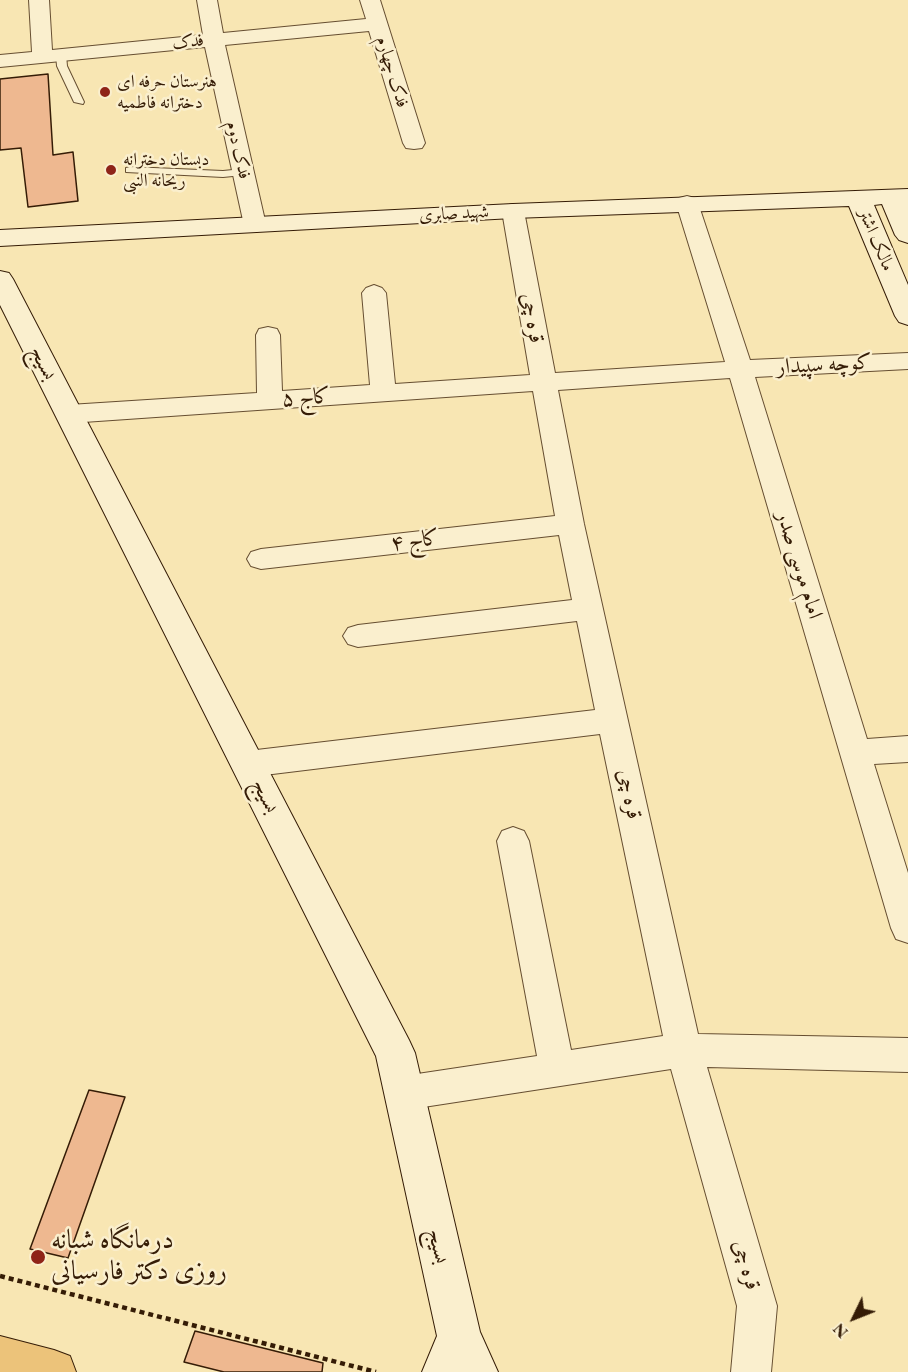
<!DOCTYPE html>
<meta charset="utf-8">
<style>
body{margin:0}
#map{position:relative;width:908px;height:1372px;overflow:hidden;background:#f8e6b3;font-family:"EB Garamond",serif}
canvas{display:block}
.north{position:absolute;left:824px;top:1288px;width:60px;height:60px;-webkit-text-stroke:4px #faefce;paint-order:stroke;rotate:227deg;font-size:16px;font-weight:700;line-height:24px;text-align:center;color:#351c06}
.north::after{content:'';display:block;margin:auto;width:21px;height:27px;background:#351c06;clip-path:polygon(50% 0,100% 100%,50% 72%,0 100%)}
</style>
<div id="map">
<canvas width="908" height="1372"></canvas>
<div class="north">N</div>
</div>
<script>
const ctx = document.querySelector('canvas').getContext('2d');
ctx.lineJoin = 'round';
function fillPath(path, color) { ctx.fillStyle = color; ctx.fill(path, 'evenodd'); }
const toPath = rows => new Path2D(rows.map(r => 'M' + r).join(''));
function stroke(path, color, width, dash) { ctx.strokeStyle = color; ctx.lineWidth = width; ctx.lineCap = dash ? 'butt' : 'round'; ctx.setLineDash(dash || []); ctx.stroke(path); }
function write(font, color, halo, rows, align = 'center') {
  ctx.font = font + ' "EB Garamond",Amiri,serif'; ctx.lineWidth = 5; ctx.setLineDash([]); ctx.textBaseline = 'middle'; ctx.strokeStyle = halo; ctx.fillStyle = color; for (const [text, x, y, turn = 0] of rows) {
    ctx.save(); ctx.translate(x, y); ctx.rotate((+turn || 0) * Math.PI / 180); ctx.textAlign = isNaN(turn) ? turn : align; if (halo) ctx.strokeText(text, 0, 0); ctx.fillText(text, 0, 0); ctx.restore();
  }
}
const building = toPath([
 [48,74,53,155,73,152,78,201,28,207,21,148,0,150,0,79,48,74],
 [89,1090,125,1097,68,1258,30,1249,89,1090],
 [195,1331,323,1363,322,1372,224,1372,184,1362,195,1331]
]);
fillPath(building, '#eeb890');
stroke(building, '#351c06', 1.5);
const lane = toPath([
 [61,52,66,55,67,66,84,102,83,104,74,102,57,66,56,55,61,52],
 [130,167,223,171,243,169,249,172,243,175,223,177,126,172,126,168,130,167]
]);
const street = toPath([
 [29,0,49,0,52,50,203,35,197,0,217,0,223,33,366,19,360,0,380,0,425,143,422,148,414,149,406,148,403,143,369,31,225,45,266,225,263,230,255,232,247,230,244,225,205,47,0,67,0,55,32,52,29,0],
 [687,196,695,198,698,203,750,360,908,353,908,369,755,377,867,739,908,736,908,762,874,764,908,873,908,943,896,939,891,928,730,378,558,390,584,524,698,1034,908,1038,908,1072,707,1067,777,1306,771,1372,731,1372,737,1306,671,1069,404,1110,391,1105,386,1093,391,1081,404,1076,537,1056,497,841,502,831,513,827,524,831,529,841,571,1050,663,1036,600,734,248,777,237,773,232,764,237,755,248,751,595,710,577,621,358,647,348,644,343,636,348,628,358,625,572,600,559,535,261,569,251,566,247,559,251,552,261,549,555,516,533,391,69,423,60,420,56,414,60,408,69,405,257,393,256,335,259,329,268,327,277,329,280,335,282,391,370,385,362,293,366,288,374,285,382,288,386,293,395,384,530,375,502,211,505,206,513,204,521,206,524,211,555,373,725,362,676,203,679,198,687,196]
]);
const secondary = toPath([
 [908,189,908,243,899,240,895,235,882,204,874,205,908,285,908,325,899,322,895,316,849,206,513,218,0,246,0,230,513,204,908,189],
 [0,271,9,273,13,279,409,1040,415,1053,480,1332,498,1372,422,1372,437,1336,376,1056,0,305,0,271]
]);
const highway = toPath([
 [0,1336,54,1350,70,1356,76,1372,0,1372,0,1336]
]);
stroke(lane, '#664e31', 2);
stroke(street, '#664e31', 2);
stroke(secondary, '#351c06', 2);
stroke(highway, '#351c06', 2);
stroke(toPath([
 [0,1276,376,1372]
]), '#351c06', 4.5, [5, 4]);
fillPath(lane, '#faefce');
fillPath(street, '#faefce');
fillPath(secondary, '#faefce');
fillPath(highway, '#ecc37a');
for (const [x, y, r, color] of [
 [105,92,6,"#8f2418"],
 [111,170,6,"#8f2418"],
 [38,1257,8,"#8f2418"]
]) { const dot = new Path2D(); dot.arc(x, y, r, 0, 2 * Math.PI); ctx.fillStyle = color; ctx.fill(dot); stroke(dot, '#faefce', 2); }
write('18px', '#351c06', '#faefce', [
 ["فدک",188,42,-6],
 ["فدک چهارم",392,72,73],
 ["فدک دوم",238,150,77],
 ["شهید صابری",454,214,-3],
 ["مالک اشتر",876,240,67]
]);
write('18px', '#351c06', '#faefce', [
 ["هنرستان حرفه ای",117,82],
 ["دخترانه فاطمیه",117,103],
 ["دبستان دخترانه",123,160],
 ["ریحانه النبی",123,181]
], 'left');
write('22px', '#351c06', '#faefce', [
 ["قره چی",532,318,80],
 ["بسیج",43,363,63],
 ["کوچه سپیدار",824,365,-3],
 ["کاج ۵",306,398,-4],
 ["کاج ۴",415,541,-7],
 ["امام موسی صدر",799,565,73],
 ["قره چی",629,794,78],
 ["بسیج",265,796,63],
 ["بسیج",438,1246,77],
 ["قره چی",746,1265,74]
]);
write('27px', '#351c06', '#faefce', [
 ["درمانگاه شبانه",51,1241],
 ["روزی دکتر فارسیانی",51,1272]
], 'left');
</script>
